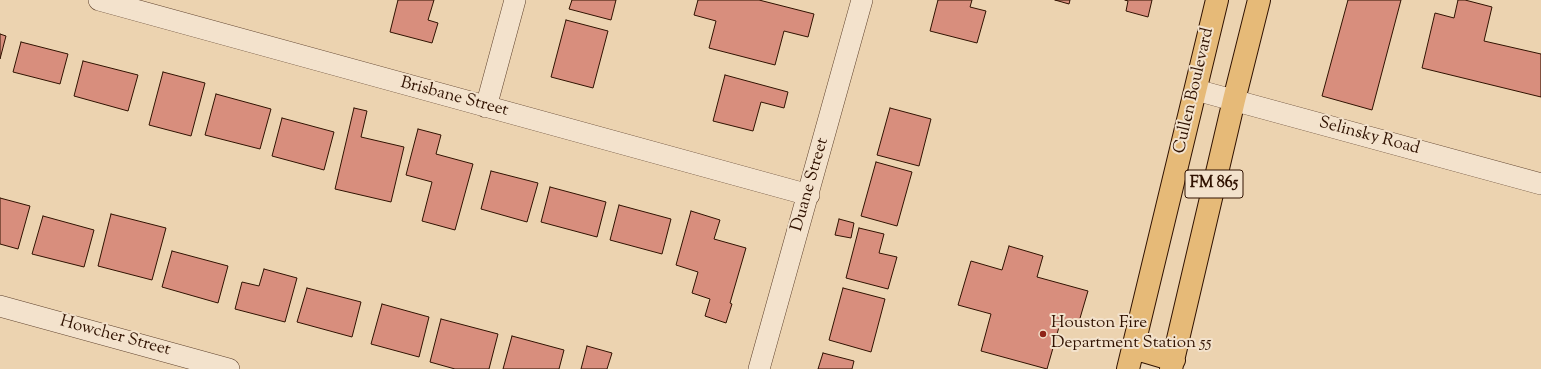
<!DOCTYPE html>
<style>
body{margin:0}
canvas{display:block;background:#ecd3b0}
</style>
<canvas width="1541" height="369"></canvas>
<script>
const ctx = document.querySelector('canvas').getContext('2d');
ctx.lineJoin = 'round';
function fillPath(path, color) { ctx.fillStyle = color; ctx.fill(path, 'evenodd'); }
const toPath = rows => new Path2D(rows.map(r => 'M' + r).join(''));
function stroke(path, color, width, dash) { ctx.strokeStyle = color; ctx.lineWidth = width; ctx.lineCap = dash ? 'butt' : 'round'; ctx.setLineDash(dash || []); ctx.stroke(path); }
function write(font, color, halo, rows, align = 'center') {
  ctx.font = font + ' "Sorts Mill Goudy",serif'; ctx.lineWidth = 4; ctx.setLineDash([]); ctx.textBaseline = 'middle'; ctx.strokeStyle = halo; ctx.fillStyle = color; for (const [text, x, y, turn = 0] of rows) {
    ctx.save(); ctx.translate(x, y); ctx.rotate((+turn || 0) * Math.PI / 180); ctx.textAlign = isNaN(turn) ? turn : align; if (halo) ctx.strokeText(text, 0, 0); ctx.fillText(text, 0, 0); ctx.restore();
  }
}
const building = toPath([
 [398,0,434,0,428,20,438,23,432,43,390,32,398,0],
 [572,0,616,0,611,20,569,9,572,0],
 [698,0,759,0,814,14,808,37,784,31,775,65,709,48,716,21,694,15,698,0],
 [938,0,972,0,970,7,986,11,977,43,930,31,938,0],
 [1055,0,1070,0,1069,4,1055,0],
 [1125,0,1152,0,1148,17,1126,11,1128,1,1125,0],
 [1348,0,1401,0,1372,110,1322,96,1348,0],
 [1458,0,1465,0,1492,7,1484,41,1541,54,1541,97,1422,68,1435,13,1454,18,1458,0],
 [566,20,608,31,593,88,551,77,566,20],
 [0,34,6,36,0,59,0,34],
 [21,42,68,54,60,84,13,72,21,42],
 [83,61,138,75,128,111,74,96,83,61],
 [163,72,205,83,191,136,149,125,163,72],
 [725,75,788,92,784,108,761,102,753,131,713,121,725,75],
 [216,94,271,109,260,149,205,135,216,94],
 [354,108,367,111,361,137,404,147,391,202,335,189,354,108],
 [890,108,931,119,919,166,877,155,890,108],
 [282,118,334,132,324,170,272,156,282,118],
 [418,129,441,135,436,154,473,164,455,230,422,221,432,182,406,175,418,129],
 [876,162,912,172,897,226,861,216,876,162],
 [491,171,538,183,527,222,481,209,491,171],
 [550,187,606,202,597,237,541,222,550,187],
 [0,198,30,206,18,249,0,244,0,198],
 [619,205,671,219,662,254,610,240,619,205],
 [691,211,720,220,714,239,746,248,730,303,732,304,726,323,705,316,710,299,692,293,698,272,676,265,691,211],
 [111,214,166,228,152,280,98,266,111,214],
 [43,216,94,230,84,267,32,254,43,216],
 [839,219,854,223,851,238,835,235,839,219],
 [859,228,884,234,879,253,897,257,888,289,846,278,859,228],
 [1009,246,1043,256,1037,277,1088,291,1078,325,1061,320,1047,369,981,351,991,314,958,305,971,261,1002,270,1009,246],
 [172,251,228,266,218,303,162,287,172,251],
 [264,269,297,278,285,322,235,309,242,282,259,286,264,269],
 [307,288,361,302,352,337,297,322,307,288],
 [843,288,885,299,871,352,829,340,843,288],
 [382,304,429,317,419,357,371,344,382,304],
 [441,319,498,334,489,369,455,369,430,362,441,319],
 [512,336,564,350,559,369,503,369,512,336],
 [587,346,612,353,607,369,581,369,587,346],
 [823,353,854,361,852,369,818,369,823,353]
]);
fillPath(building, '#d88e7d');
stroke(building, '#301201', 1);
const minor = toPath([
 [99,0,809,195],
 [1196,90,1541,184],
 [486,107,515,0],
 [0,306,229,369],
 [759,369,862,0]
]);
const primary = toPath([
 [1133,348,1174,360],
 [1128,369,1217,0],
 [1171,369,1234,100,1259,0]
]);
stroke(minor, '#5f422d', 22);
stroke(primary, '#301201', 24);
stroke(minor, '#f3e2cc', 21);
stroke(primary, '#e6ba78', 22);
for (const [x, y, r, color] of [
 [1043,334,4,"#8f2418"]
]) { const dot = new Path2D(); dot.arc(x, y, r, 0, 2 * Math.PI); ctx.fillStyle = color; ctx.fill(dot); stroke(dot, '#f3e2cc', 1.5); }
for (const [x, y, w] of [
 [1214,184,58]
]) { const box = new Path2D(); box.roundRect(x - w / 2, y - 14, w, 28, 3); ctx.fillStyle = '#f3e2cc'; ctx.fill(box); stroke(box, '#301201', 1); }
write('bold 16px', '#301201', null, [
 ["FM 865",1214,184]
]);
write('17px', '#301201', '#f3e2cc', [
 ["Cullen Boulevard",1195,91,-77],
 ["Brisbane Street",454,98,15],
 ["Selinsky Road",1369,137,15],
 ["Duane Street",811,185,-74],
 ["Howcher Street",115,337,15]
]);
write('17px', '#301201', '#f3e2cc', [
 ["Houston Fire",1051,324],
 ["Department Station 55",1051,344]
], 'left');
</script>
